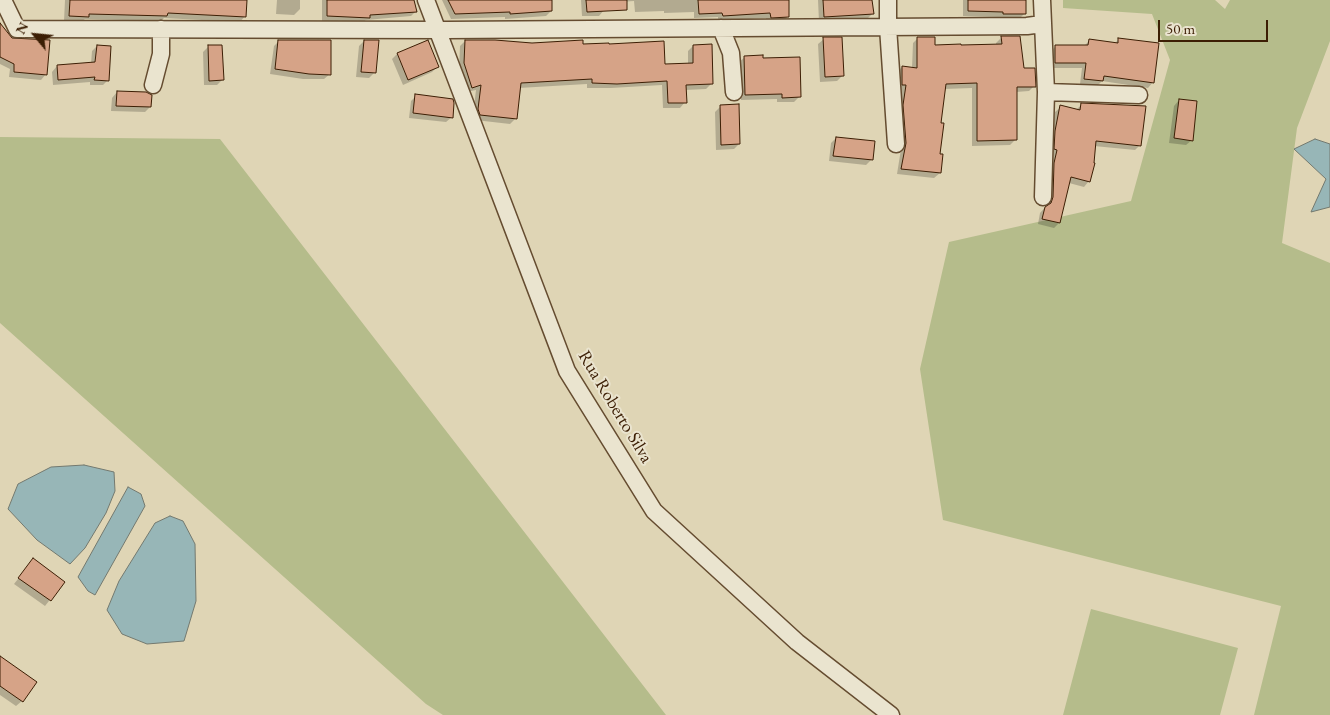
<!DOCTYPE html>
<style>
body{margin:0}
#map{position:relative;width:1330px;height:715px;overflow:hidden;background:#dfd5b5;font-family:"EB Garamond",serif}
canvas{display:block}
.north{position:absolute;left:10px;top:10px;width:50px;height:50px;-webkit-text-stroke:4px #eae4cf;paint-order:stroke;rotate:298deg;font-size:14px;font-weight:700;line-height:20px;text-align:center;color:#3c1e04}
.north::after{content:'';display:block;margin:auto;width:18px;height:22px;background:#3c1e04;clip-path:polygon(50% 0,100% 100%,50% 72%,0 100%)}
.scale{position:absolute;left:1158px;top:20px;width:110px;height:22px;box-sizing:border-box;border:2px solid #3c1e04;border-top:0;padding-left:6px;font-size:15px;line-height:18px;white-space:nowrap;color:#3c1e04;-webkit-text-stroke:4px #eae4cf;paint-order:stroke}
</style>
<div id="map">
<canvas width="1330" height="715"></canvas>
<div class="north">N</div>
<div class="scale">50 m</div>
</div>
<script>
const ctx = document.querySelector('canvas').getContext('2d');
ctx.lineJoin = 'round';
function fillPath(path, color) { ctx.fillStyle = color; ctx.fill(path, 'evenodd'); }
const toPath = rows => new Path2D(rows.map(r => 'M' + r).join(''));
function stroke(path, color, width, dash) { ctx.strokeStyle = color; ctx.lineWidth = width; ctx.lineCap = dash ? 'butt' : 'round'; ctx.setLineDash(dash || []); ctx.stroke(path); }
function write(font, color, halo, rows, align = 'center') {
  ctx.font = font + ' "EB Garamond",serif'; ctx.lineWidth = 4; ctx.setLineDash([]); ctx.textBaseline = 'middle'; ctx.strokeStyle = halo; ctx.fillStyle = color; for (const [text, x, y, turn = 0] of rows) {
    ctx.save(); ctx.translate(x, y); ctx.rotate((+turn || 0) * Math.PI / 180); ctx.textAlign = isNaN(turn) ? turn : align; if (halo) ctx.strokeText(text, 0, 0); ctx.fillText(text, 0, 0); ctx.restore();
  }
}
fillPath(toPath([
 [1063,0,1215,0,1225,9,1230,0,1330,0,1330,41,1297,128,1282,243,1330,263,1330,715,1254,715,1281,606,943,520,920,369,949,242,1131,201,1170,60,1152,14,1063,8],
 [0,137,220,139,666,715,443,715,426,704,0,323],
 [1091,609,1238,648,1220,715,1063,715]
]), '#b5bc8b');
const water = toPath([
 [1315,139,1330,144,1330,207,1311,212,1326,179,1294,149,1315,139],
 [84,465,114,472,115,491,106,513,85,548,70,564,37,540,8,509,18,484,51,467,84,465],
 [128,487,141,494,145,506,95,595,88,591,78,577,128,487],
 [170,516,183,521,195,544,196,601,184,641,147,644,122,634,107,610,119,581,155,523,170,516]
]);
fillPath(water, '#97b6b7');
stroke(water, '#73796f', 1);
fillPath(toPath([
 [65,0,246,0,245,16,240,22,164,18,161,21,85,19,82,21,64,21],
 [277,0,300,0,300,9,294,15,276,14],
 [322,0,412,0,416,11,411,16,366,20,363,22,322,21],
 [442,0,551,0,551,11,546,16,505,19,505,17,451,19],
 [581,0,788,0,788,16,783,22,766,22,766,18,718,21,718,17,694,18,694,12,664,13,664,11,635,12,634,1,604,3,604,10,599,16,582,16],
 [818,0,871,0,872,14,867,19,819,22],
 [963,0,1025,0,1025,13,1020,18,998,19,998,17,963,16],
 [0,25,11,38,46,74,41,80,9,77,10,69,0,64],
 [918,38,934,46,996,45,996,43,1001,38,1034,86,1029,91,1016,92,1015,140,1010,145,972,146,972,88,944,89,940,124,940,173,934,178,897,174,901,149,899,111,901,90,897,90,897,72,902,67,912,68,913,43],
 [824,39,842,76,837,81,820,82,818,44],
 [1119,39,1153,82,1148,88,1102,81,1097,86,1080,84,1082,68,1050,68,1050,52,1056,46,1084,46,1089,41,1114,44],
 [279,41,330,74,324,79,303,79,270,74,274,46],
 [364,41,374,73,369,78,356,77,359,46],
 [465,41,582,45,664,65,688,64,688,51,693,46,712,83,706,89,685,90,685,102,680,108,663,108,662,85,611,88,587,88,587,84,519,88,516,118,510,124,475,120,473,115,476,90,466,92,459,69,460,46],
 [427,42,438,66,432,72,403,85,392,59,397,54],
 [97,46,108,80,103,85,90,85,90,82,53,85,52,72,57,66,91,64,92,51],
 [208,47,223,79,217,85,204,85,203,52],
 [745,57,762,60,800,96,794,102,777,102,777,99,741,100,739,62],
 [117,92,150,107,145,112,111,111,112,98],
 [416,96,452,117,446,122,409,118,411,101],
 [1179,100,1192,140,1186,145,1169,143,1174,106],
 [1082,104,1140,145,1135,150,1094,146,1089,181,1084,187,1069,183,1059,223,1054,228,1038,224,1040,213,1048,204,1049,169,1053,155,1050,154,1050,138,1055,112,1061,107,1076,110],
 [720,107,739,144,734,149,716,150,715,112],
 [836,138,872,159,866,165,829,161,831,143],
 [33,560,64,582,45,606,14,584],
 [0,664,22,701,16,706,0,695]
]), '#0003');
const building = toPath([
 [70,0,247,0,246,17,168,13,167,16,89,14,89,17,69,16,70,0],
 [327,0,414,0,417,12,370,15,370,18,327,16,327,0],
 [448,0,552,0,552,11,510,14,510,12,455,14,448,0],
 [586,0,627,0,627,10,587,12,586,0],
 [698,0,789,0,789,17,771,18,770,13,723,16,722,13,699,14,698,0],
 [823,0,872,0,874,14,824,17,823,0],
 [968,0,1026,0,1026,14,1003,14,1003,12,968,11,968,0],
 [0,23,12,38,50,40,47,75,14,72,14,64,0,57,0,23],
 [1001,36,1020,36,1024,68,1035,68,1036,87,1017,87,1017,140,977,141,977,83,946,84,941,123,944,123,940,154,943,154,941,173,901,169,906,143,903,105,906,85,902,85,902,66,917,68,917,37,935,37,935,45,961,44,961,45,1002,44,1001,36],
 [823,37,842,37,844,76,825,77,823,37],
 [1118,38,1159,43,1154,83,1104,76,1103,81,1084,79,1086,63,1055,63,1055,45,1088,45,1089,39,1118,43,1118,38],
 [278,40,331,40,331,75,309,74,275,69,278,40],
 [364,40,379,40,376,73,361,72,364,40],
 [428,40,439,67,408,80,397,53,428,40],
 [465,40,495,40,532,43,583,40,583,44,609,43,609,44,664,41,665,64,693,63,693,45,712,44,713,84,686,85,687,103,668,103,667,81,617,84,592,83,592,79,521,83,517,119,480,115,478,109,481,85,472,88,464,63,465,40],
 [97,45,111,46,109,81,94,80,95,77,58,80,57,65,95,62,97,45],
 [208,45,222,45,224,80,209,81,208,45],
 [763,55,763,58,800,57,801,97,782,98,782,94,745,95,744,56,763,55],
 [117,91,146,92,152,95,151,107,116,106,117,91],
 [415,94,453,99,454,103,453,118,413,113,415,94],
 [1179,99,1197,101,1193,141,1174,138,1179,99],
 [1081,103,1146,106,1141,146,1096,141,1094,163,1095,163,1090,182,1071,177,1060,223,1042,219,1045,207,1051,203,1053,197,1054,163,1057,150,1054,149,1055,131,1060,105,1080,110,1081,103],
 [739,104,740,144,721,145,720,105,739,104],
 [836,137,875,141,873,160,833,156,836,137],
 [33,558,65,582,51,601,18,578,33,558],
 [0,656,37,682,23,702,0,686,0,656]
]);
fillPath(building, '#d6a387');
stroke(building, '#3c1e04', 1);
const minor = toPath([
 [3,0,17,29,446,30,1027,26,1042,24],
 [426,0,567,371,654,511,797,642,891,715],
 [888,0,888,27,896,144],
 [1042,0,1046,92,1043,197],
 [721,28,731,53,734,92],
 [153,85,161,54,161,29],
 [1046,92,1139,95]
]);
stroke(minor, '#654c30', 19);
stroke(minor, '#eae4cf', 16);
write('18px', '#3c1e04', '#eae4cf', [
 ["Rua Roberto Silva",615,407,59]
]);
</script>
